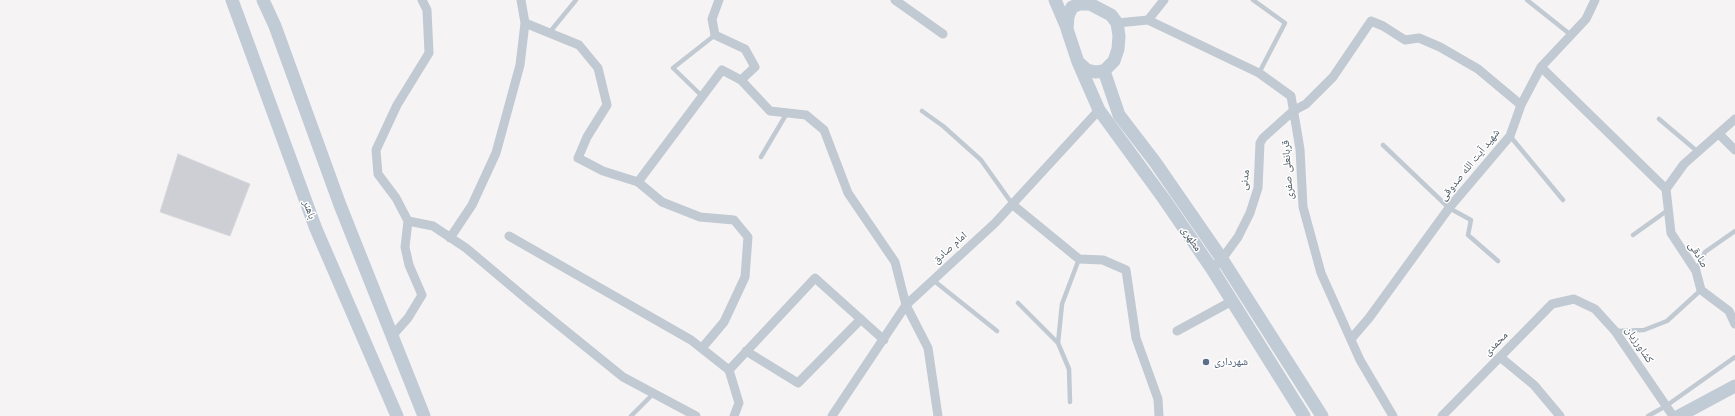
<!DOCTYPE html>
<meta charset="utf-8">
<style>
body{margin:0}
canvas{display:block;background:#f5f3f3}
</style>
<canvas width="1735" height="416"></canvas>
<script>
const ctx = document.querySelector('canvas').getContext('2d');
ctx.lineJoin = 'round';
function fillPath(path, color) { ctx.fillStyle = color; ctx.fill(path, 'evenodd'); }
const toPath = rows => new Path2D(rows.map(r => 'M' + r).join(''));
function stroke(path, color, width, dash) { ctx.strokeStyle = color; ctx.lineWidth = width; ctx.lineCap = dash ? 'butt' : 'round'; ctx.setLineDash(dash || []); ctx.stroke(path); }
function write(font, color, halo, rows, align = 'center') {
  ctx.font = font + ' "DM Sans","Noto Naskh Arabic",sans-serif'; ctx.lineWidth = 3; ctx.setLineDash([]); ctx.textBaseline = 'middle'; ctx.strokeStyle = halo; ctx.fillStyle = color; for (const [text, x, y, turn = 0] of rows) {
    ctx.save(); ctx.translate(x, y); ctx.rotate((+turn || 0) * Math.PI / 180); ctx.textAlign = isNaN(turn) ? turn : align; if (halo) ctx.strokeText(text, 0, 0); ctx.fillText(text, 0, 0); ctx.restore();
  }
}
const building = toPath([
 [178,154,250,184,230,236,160,212,178,154]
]);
fillPath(building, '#cdcfd5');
stroke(building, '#d7d9de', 1);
stroke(toPath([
 [1253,0,1285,23,1259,73],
 [1527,0,1571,35],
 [549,33,576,0],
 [702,96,673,68,715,35],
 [922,111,943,126,981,160,1013,205],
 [1659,119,1698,152],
 [1510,136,1563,200],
 [1383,145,1449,208,1471,220,1468,235,1498,261],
 [761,157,787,113],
 [1633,235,1668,210],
 [1696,271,1705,252,1735,231],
 [933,280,997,331],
 [1018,303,1058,343],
 [1615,331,1644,330,1667,321,1701,290],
 [1070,402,1069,369,1058,343,1062,304,1079,259],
 [631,416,654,393],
 [1648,416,1666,406,1735,357]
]), '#c1cad2', 4.5);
stroke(toPath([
 [719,0,712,19,715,35,745,49,755,67,741,80],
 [895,0,943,34],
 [1148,20,1164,0],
 [525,23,579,45,598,68,607,105,587,137,578,158,603,171,638,182,662,202,700,217,734,220,748,237,745,277,724,322,702,348],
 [1117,23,1148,20,1259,73,1291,96,1300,149,1303,207,1321,273,1360,360,1393,416],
 [1541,67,1666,189],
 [1735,119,1684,164,1666,189,1671,233,1696,271,1701,290,1729,311,1735,324],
 [1719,134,1735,150],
 [638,182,722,70,741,80,770,111,806,115,824,130,848,193,895,262,906,305,928,348,938,416],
 [1013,205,1079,259,1103,260,1126,270,1136,338,1158,399,1159,416],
 [408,221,433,226,466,248,529,301,623,377,696,416],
 [509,236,691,340,729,370,739,403,734,416],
 [450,238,472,205,496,153,520,65,525,23,521,0],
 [1212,269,1222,259,1238,237,1250,213,1258,188,1260,143,1263,138,1293,111,1306,104,1333,77,1371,21,1383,26,1405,40,1419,38,1440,47,1478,69,1521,105],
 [1177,331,1232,301],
 [392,336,408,318,422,295,409,265,405,247,408,221,396,198,378,174,376,150,397,105,429,53,427,10,422,0],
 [1351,339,1369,318,1449,208,1510,136,1521,105,1541,67,1586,19,1595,0],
 [746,351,798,383,861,319],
 [1500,357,1534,385,1560,416],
 [729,370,815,278,884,340],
 [832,416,906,305,995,223,1099,110],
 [1442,416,1552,304,1574,299,1595,309,1615,331,1673,416]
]), '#c1cad2', 9);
stroke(toPath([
 [232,0,316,229,397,416],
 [263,0,275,26,340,205,424,416],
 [1055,0,1067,28],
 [1078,62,1087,70,1095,72,1104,71,1114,61,1118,49,1119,36,1117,23,1111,15,1090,4,1080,4,1072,7,1068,16,1067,29,1078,62,1099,110,1164,199,1212,269,1304,416],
 [1104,71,1119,115,1155,162,1222,259,1322,416],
 [1679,416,1735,386]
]), '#c1cbd6', 13);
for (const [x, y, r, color] of [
 [1206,362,4,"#5c6f8a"]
]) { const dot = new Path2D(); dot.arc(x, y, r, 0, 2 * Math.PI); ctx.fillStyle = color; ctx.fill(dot); stroke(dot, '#fff', 1.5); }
write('11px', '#4a5661', '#fff', [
 ["شهید آیت الله صدوقی",1470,165,-51],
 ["قربانعلی صفری",1288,170,-94],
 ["مدنی",1245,180,-83],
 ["باهنر",309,210,70],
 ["مطهری",1191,239,56],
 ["امام صادق",950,248,-42],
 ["صادقی",1698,255,59],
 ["محمدی",1496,344,-45],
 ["کشاورزیان",1639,345,56]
]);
write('11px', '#4e5e75', '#fff', [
 ["شهرداری",1214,362]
], 'left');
</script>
